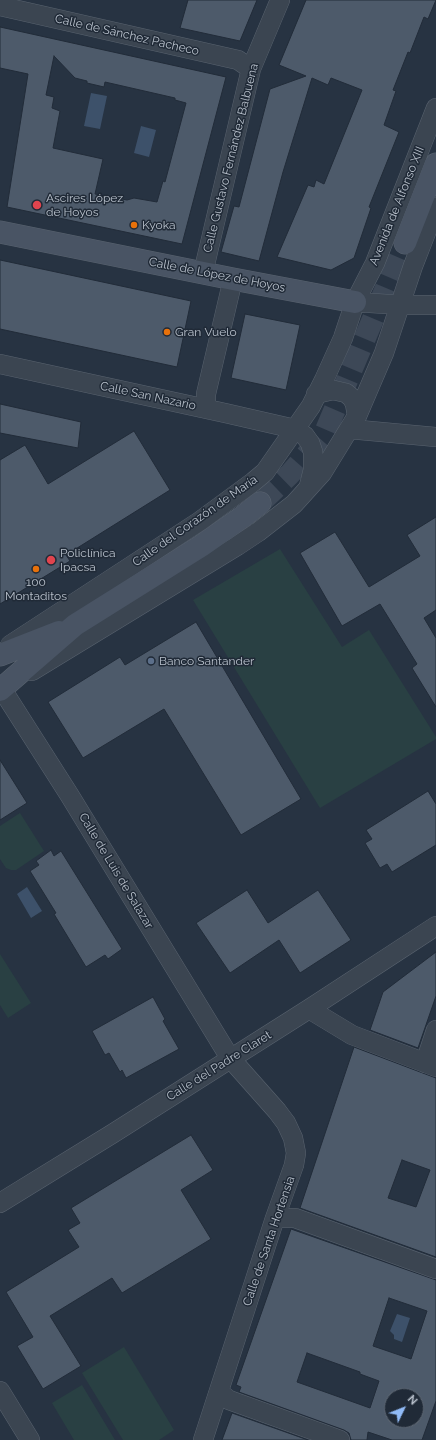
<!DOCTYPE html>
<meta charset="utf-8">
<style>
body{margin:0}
#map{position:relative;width:436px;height:1440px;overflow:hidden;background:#273342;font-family:Raleway,sans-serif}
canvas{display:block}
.north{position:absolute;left:384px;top:1388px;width:40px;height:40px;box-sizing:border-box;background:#202a37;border:1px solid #5d6672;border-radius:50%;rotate:47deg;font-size:11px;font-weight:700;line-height:16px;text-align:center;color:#b8c0cb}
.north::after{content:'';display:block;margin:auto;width:14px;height:18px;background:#91bbf7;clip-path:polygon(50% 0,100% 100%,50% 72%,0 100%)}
</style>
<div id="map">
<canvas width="436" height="1440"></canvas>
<div class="north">N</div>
</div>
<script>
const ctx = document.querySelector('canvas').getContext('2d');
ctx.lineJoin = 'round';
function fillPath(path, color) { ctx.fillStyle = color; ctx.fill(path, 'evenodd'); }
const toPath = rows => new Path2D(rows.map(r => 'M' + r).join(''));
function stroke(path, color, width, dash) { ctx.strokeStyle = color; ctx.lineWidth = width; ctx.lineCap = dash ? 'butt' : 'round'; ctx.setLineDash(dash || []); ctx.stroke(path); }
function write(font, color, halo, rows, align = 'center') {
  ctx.font = font + ' Raleway,sans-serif'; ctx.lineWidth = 3; ctx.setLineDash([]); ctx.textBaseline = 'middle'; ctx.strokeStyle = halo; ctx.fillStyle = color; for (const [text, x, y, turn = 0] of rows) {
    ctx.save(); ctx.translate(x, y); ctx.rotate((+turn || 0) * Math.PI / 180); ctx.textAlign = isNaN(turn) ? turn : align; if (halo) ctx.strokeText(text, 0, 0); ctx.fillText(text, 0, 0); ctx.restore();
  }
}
fillPath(toPath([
 [280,549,342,647,369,630,436,737,436,739,320,808,193,600],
 [20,813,44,851,16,870,11,870,6,868,0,859,0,826],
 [0,954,31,1003,8,1018,0,1005],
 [124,1347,174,1430,159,1440,123,1440,82,1373],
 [82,1385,115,1440,74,1440,52,1403]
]), '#294043');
fillPath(toPath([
 [91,93,107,96,100,129,84,126],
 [141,126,156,130,149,157,134,153],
 [27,887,42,911,31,918,17,894],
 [397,1314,410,1318,402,1342,394,1339,394,1335,390,1331]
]), '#3d516a');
const building = toPath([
 [188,0,257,0,240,41,180,28,188,0],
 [306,0,436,0,428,19,424,17,410,53,408,52,393,90,396,91,384,125,399,132,369,207,371,208,354,258,331,270,277,257,308,185,314,187,316,180,324,184,362,90,331,78,328,85,312,78,283,172,259,261,221,252,234,206,239,207,270,89,306,76,279,65,306,0],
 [0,27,226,77,182,244,7,207,28,74,0,68,0,27],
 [54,56,75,78,87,81,87,83,104,87,105,82,175,98,175,100,186,103,165,182,163,181,157,202,134,198,127,200,95,194,103,159,53,148,60,111,52,108,54,97,46,95,54,56],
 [0,260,191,301,177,367,0,329,0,260],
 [245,314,300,325,286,390,231,378,245,314],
 [0,404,81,422,78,448,0,433,0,404],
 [134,431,170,490,66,555,70,561,0,604,0,460,25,445,48,484,134,431],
 [436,517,436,610,424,618,436,638,436,707,412,668,417,664,380,604,342,626,300,553,335,532,369,587,420,556,407,535,436,517],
 [196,622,301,799,241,835,164,709,83,758,48,702,120,657,125,665,196,622],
 [0,760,27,803,0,820,0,760],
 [428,791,436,804,436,845,392,872,387,864,380,868,365,843,372,839,366,830,428,791],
 [51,850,54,856,61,851,122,949,108,959,105,955,86,967,54,914,56,913,30,871,39,865,36,861,51,850],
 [247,890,268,923,318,890,351,940,300,973,279,940,230,973,196,923,247,890],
 [436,952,436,996,418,1048,370,1030,383,992,436,952],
 [153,997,165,1019,163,1021,179,1049,126,1078,122,1070,120,1072,109,1053,105,1055,92,1031,153,997],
 [354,1047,436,1078,436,1257,300,1208,354,1047],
 [402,1160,430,1170,416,1207,388,1198,402,1160],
 [191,1135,213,1170,181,1190,211,1239,122,1293,112,1278,50,1316,81,1366,43,1389,17,1346,33,1337,6,1292,79,1247,68,1230,80,1223,71,1208,191,1135],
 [291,1229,436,1280,436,1401,422,1440,392,1440,368,1432,367,1440,351,1440,349,1433,344,1430,239,1392,241,1387,236,1385,291,1229],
 [389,1298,427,1311,411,1359,373,1346,389,1298],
 [307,1353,360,1372,360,1374,379,1381,370,1408,297,1382,307,1353],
 [392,1396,416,1396,416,1420,392,1420,392,1396],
 [232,1413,308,1440,222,1440,232,1413]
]);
fillPath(building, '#4d5a6a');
stroke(building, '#222c39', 1);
stroke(toPath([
 [260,503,289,475,324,435,405,243]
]), '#3d4857', 22, [22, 11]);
const street = toPath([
 [0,6,238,60,251,69],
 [203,273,251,69,280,0],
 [355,302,401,305,436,305],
 [0,364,225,413,295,429,305,436,310,443,313,452,313,470,309,486],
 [316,394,333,390,346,393,352,398,355,404,357,416],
 [206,408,206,394,233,279],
 [349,429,436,437],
 [10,645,200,521,253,482,265,472,311,406,324,380,343,338,355,302,375,263,436,108],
 [32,671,237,546,258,532,294,504,322,473,357,416,384,353,413,266,436,207],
 [0,686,70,796,230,1058,277,1111,286,1123,293,1138,296,1153,294,1165,275,1218,203,1440],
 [309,1009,352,1035,436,1067],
 [425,1063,436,1030],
 [0,1203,112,1134,309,1009,436,926],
 [275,1218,295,1218,436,1269],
 [0,1391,30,1440],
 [219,1392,229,1400,340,1440]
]);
const secondary = toPath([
 [0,232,233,279,355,302],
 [405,243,436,164],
 [0,655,59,632],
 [0,690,75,625,201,546,241,518,260,503]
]);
stroke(street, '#59636f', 20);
stroke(secondary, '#59636f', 23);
stroke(street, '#3b4551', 19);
stroke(secondary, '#495464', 22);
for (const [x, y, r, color] of [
 [37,205,5,"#e0444e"],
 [134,225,4,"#e8710a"],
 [167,332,4,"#e8710a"],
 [51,560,5,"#e0444e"],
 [36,569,4,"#e8710a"],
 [151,661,4,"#5c6f8a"]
]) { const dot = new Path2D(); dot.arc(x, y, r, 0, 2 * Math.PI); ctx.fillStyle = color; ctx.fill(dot); stroke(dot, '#202a37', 1.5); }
write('12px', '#b8c0cb', '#202a37', [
 ["Calle de Sánchez Pacheco",127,35,13],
 ["Calle Gustavo Fernández Balbuena",231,158,-76],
 ["Avenida de Alfonso XIII",397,206,-68],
 ["Calle de López de Hoyos",217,275,11],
 ["Calle San Nazario",148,396,12],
 ["Calle del Corazón de María",195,521,-35],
 ["Calle de Luis de Salazar",116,871,59],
 ["Calle del Padre Claret",219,1066,-32],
 ["Calle de Santa Hortensia",269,1241,-71]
]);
write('12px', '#b8c0cb', '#202a37', [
 ["Ascires López",46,198],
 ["de Hoyos",46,212],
 ["Kyoka",142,225],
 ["Gran Vuelo",175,332],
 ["Policlínica",60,553],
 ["Ipacsa",60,567],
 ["100",36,582,"center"],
 ["Montaditos",36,596,"center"],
 ["Banco Santander",159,661]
], 'left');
</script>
